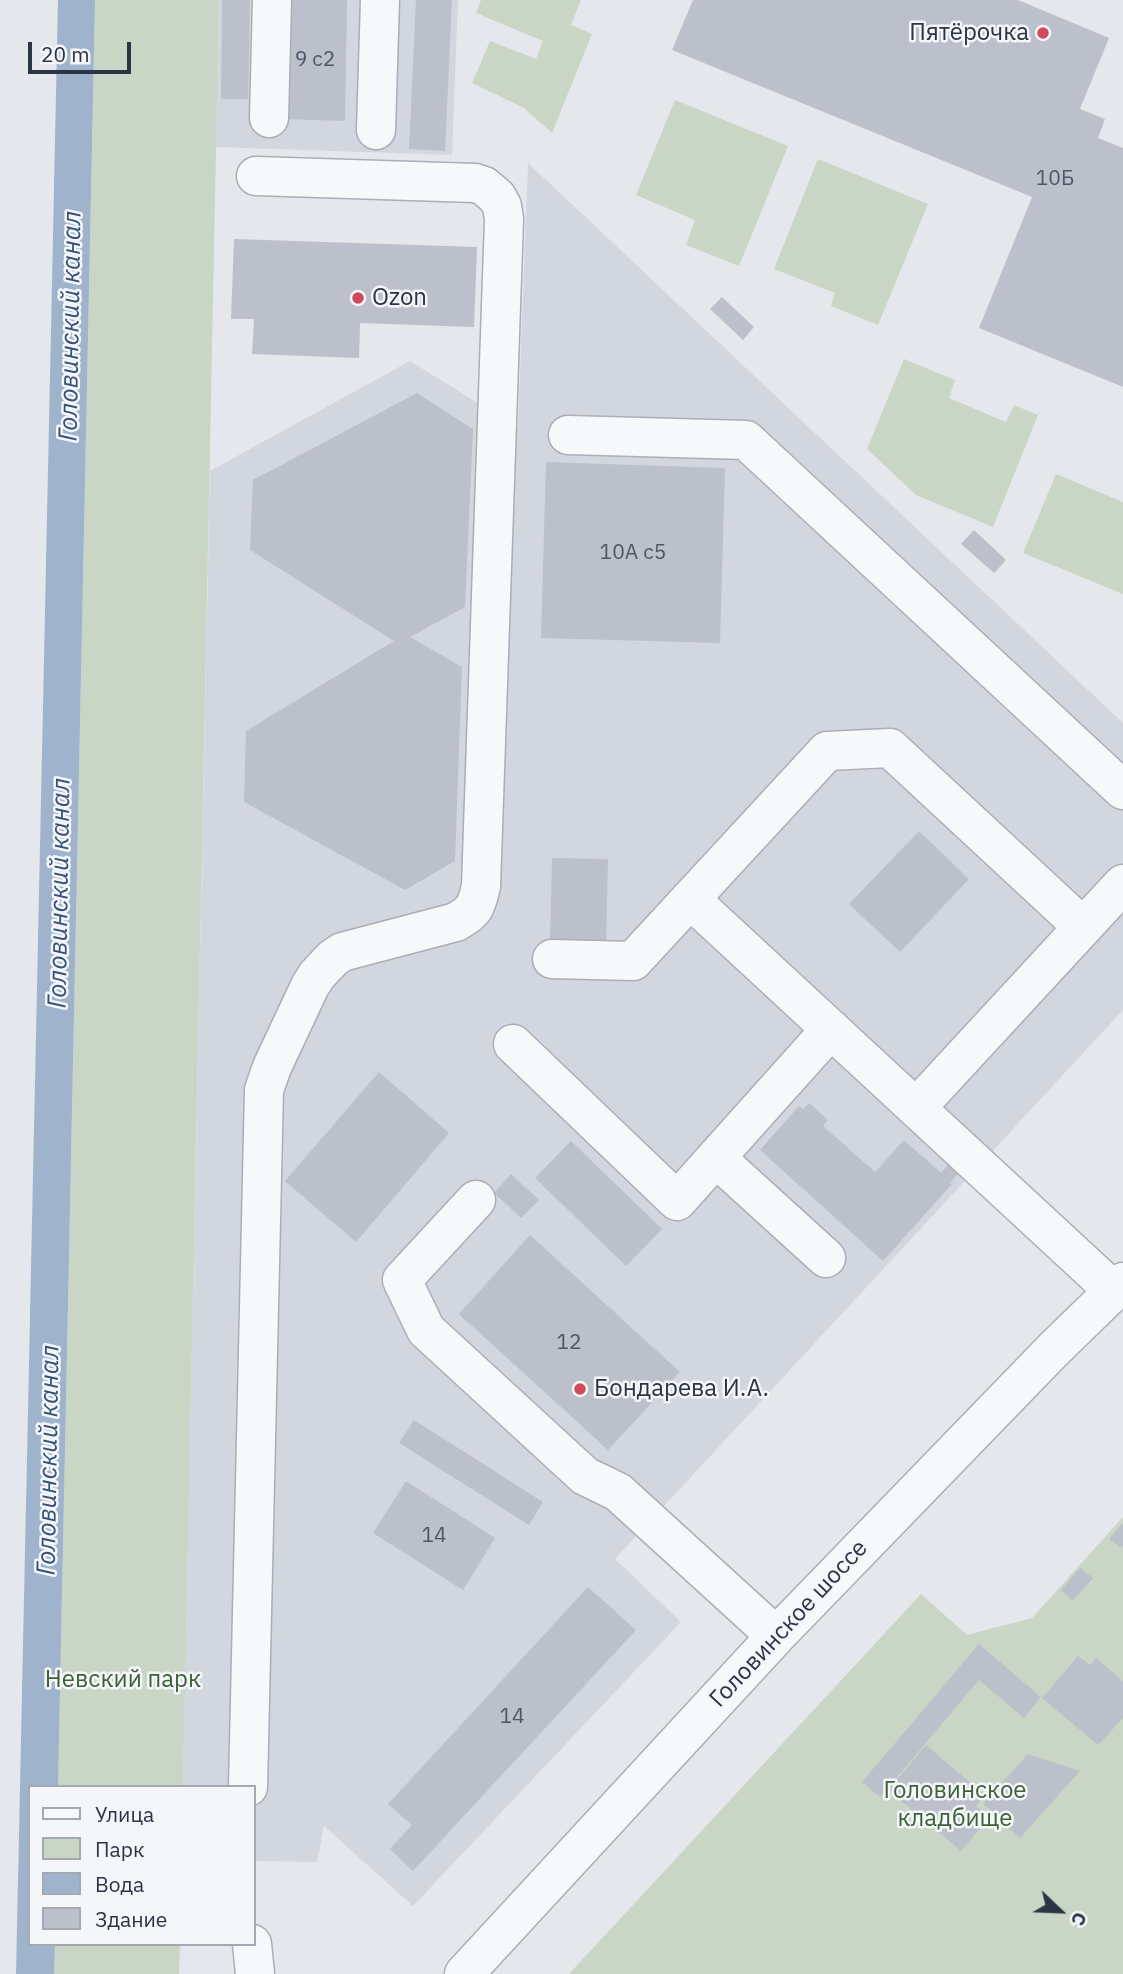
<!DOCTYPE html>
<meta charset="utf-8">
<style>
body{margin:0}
#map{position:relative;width:1123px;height:1974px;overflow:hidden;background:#e4e7ec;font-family:"IBM Plex Sans",sans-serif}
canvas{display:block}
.legend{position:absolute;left:28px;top:1785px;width:228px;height:161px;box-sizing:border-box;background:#f4f6f9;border:2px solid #a4a8b1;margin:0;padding:9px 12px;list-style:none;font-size:21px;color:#2b3445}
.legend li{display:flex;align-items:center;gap:14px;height:35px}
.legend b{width:35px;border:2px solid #a4a8b1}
.north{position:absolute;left:1025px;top:1876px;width:70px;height:70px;-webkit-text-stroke:5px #f4f6f9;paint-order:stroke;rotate:113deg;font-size:19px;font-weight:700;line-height:28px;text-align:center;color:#2b3445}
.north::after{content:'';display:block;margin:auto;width:24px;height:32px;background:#2b3445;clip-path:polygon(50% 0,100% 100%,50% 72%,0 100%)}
.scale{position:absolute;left:28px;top:42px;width:103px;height:32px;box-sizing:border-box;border:4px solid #2b3445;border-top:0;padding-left:9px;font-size:21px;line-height:24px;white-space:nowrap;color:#2b3445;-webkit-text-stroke:5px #f4f6f9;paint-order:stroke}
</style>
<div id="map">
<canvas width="1123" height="1974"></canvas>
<ul class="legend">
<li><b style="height:9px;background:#f7f8fa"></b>Улица</li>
<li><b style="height:19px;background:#c9d6c5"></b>Парк</li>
<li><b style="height:19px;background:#9fb4cc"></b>Вода</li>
<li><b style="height:19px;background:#bbc0ca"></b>Здание</li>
</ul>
<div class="north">С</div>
<div class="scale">20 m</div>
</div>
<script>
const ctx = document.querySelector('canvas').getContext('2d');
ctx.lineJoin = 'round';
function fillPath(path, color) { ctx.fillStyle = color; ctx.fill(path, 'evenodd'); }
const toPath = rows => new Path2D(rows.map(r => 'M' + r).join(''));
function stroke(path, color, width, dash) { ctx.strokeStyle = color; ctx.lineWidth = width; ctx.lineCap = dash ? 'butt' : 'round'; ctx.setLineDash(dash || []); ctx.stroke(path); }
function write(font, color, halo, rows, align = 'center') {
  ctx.font = font + ' "IBM Plex Sans",sans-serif'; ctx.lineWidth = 5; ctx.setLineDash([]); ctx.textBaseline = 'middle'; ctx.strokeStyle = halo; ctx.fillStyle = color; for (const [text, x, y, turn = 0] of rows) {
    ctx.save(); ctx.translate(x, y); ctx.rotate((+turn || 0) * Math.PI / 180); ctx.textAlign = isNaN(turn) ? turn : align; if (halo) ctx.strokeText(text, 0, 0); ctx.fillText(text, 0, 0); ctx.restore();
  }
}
fillPath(toPath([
 [219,0,458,0,452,155,216,147],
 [528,163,1123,723,1123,1010,615,1559,681,1622,413,1906,324,1826,317,1862,254,1861,254,1787,183,1787,210,471,410,361,518,428]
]), '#d2d6de');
fillPath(toPath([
 [95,0,219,0,183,1787,58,1787],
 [481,0,581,0,571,25,592,34,552,133,524,108,472,83,490,41,536,59,543,41,476,13],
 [675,100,788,146,739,266,686,245,695,220,636,195],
 [818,159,928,204,878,325,831,306,835,293,774,269],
 [904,359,955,380,949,398,1006,422,1014,405,1038,415,993,527,916,495,867,449],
 [1056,474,1123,502,1123,594,1023,553],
 [1123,1517,1123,1974,569,1974,921,1594,967,1635,1032,1618],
 [55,1944,180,1944,179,1974,54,1974]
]), '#c9d6c5');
fillPath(toPath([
 [58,0,95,0,58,1787,30,1787,30,1944,55,1944,54,1974,16,1974]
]), '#9fb4cc');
fillPath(toPath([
 [222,0,250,0,248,99,221,99],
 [285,0,347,0,345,121,282,119],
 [416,0,452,0,445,151,409,149],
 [693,0,1018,0,1109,38,1080,109,1105,119,1098,138,1123,148,1123,387,979,328,1032,197,672,50],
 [234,239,477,247,474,327,360,323,359,358,252,354,254,319,231,319],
 [722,297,754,327,743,340,710,309],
 [417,393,473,429,465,607,410,637,462,667,455,861,405,890,244,802,246,731,394,641,250,550,253,480],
 [546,462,725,468,720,643,541,638],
 [974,530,1006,560,994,573,961,544],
 [919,831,969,879,900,952,849,904],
 [552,858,608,859,606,945,550,943],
 [379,1072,449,1133,356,1242,285,1181],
 [809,1103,828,1120,823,1126,875,1172,904,1140,941,1173,951,1161,961,1170,950,1183,952,1184,883,1261,760,1150,799,1106,803,1109],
 [571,1141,662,1229,626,1266,535,1178],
 [511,1174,539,1200,521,1218,494,1193],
 [530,1235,680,1372,608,1450,459,1314],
 [414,1420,543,1502,529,1525,399,1443],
 [406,1481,495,1538,463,1590,373,1533],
 [1123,1523,1123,1546,1121,1548,1109,1539],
 [1080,1568,1093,1578,1073,1601,1061,1590],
 [588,1587,636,1630,413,1871,390,1849,412,1825,388,1804],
 [979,1644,1041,1697,1024,1718,979,1680,880,1797,862,1782],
 [1078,1656,1090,1665,1096,1658,1123,1681,1123,1718,1098,1745,1042,1698],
 [926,1745,985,1795,976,1806,989,1818,961,1851,888,1790],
 [1028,1754,1080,1771,1020,1838,983,1804]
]), '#bbc0ca');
const minor = toPath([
 [269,118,272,0],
 [376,130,380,0],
 [568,435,746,440,1123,790],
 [690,899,1114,1291],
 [552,959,633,961,827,751,890,748,1083,927],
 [513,1044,677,1201,831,1029],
 [916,1108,1123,884],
 [716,1158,826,1258],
 [476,1200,402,1280,426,1330,585,1476,618,1492,776,1636],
 [248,1787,264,1090,272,1067,310,986,317,975,333,958,342,952,456,922,467,915,474,908,478,898,481,886,504,219,502,206,497,197,484,186,475,183,256,176],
 [252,1944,255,1974],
 [464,1974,776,1636,1053,1350,1123,1282]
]);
stroke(minor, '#a9aeb7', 41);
stroke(minor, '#f7f8fa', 38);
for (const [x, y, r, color] of [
 [1043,33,7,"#d1495b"],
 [358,298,7,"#d1495b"],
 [580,1389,7,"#d1495b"]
]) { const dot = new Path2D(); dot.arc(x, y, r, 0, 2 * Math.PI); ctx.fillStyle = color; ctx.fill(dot); stroke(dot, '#f4f6f9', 2.5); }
write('21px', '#4f5766', null, [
 ["9 с2",315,60],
 ["10Б",1055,179],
 ["10А с5",633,553],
 ["12",569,1343],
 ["14",434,1536],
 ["14",512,1717]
]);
write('24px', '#2b3445', '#f4f6f9', [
 ["Пятёрочка",1029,33,"right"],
 ["Ozon",372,298],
 ["Бондарева И.А.",594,1389]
], 'left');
write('24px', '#2b3445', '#f4f6f9', [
 ["Головинское шоссе",789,1624,-47]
]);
write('24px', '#3f6138', '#f4f6f9', [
 ["Невский парк",123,1680],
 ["Головинское",955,1791],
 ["кладбище",955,1819]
]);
write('italic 26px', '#34527a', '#f4f6f9', [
 ["Головинский канал",71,326,-89],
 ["Головинский канал",60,893,-89],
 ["Головинский канал",49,1460,-89]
]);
</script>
